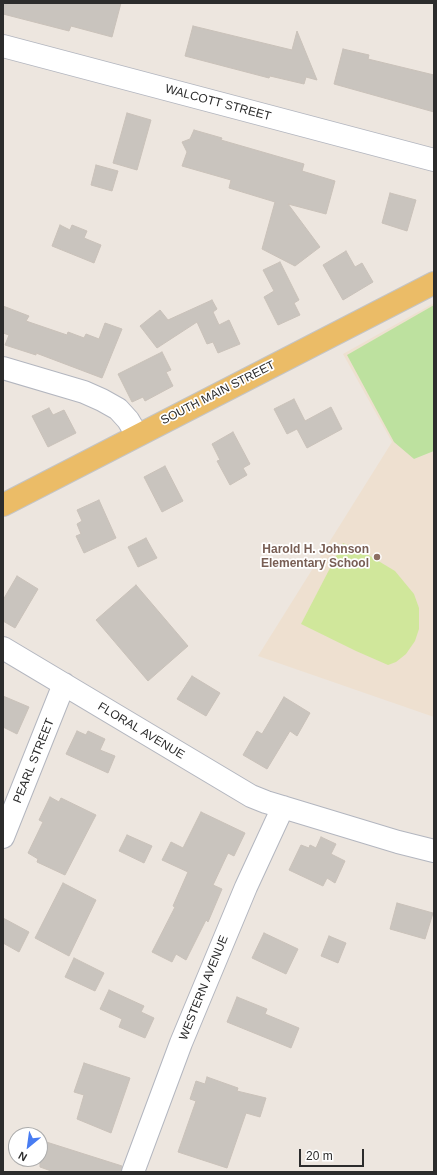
<!DOCTYPE html>
<style>
body{margin:0}
#map{position:relative;width:437px;height:1175px;overflow:hidden;background:#ede6df;font-family:Helvetica,sans-serif}
canvas{display:block}
.frame{position:absolute;inset:0;border:4px solid #2c2c2c;pointer-events:none}
.north{position:absolute;left:8px;top:1127px;width:40px;height:40px;box-sizing:border-box;background:#fff;border:1px solid #ababab;border-radius:50%;rotate:209deg;font-size:11px;font-weight:700;line-height:16px;text-align:center;color:#2c2c2c}
.north::after{content:'';display:block;margin:auto;width:14px;height:18px;background:#487cf2;clip-path:polygon(50% 0,100% 100%,50% 72%,0 100%)}
.scale{position:absolute;left:299px;top:1149px;width:65px;height:18px;box-sizing:border-box;border:2px solid #2c2c2c;border-top:0;padding-left:5px;font-size:12px;line-height:14px;white-space:nowrap;color:#2c2c2c;-webkit-text-stroke:3px #fff;paint-order:stroke}
</style>
<div id="map">
<canvas width="437" height="1175"></canvas>
<div class="frame"></div>
<div class="north">N</div>
<div class="scale">20 m</div>
</div>
<script>
const ctx = document.querySelector('canvas').getContext('2d');
ctx.lineJoin = 'round';
function fillPath(path, color) { ctx.fillStyle = color; ctx.fill(path, 'evenodd'); }
const toPath = rows => new Path2D(rows.map(r => 'M' + r).join(''));
function stroke(path, color, width, dash) { ctx.strokeStyle = color; ctx.lineWidth = width; ctx.lineCap = dash ? 'butt' : 'round'; ctx.setLineDash(dash || []); ctx.stroke(path); }
function write(font, color, halo, rows, align = 'center') {
  ctx.font = font + ' Helvetica,sans-serif'; ctx.lineWidth = 3.5; ctx.setLineDash([]); ctx.textBaseline = 'middle'; ctx.strokeStyle = halo; ctx.fillStyle = color; for (const [text, x, y, turn = 0] of rows) {
    ctx.save(); ctx.translate(x, y); ctx.rotate((+turn || 0) * Math.PI / 180); ctx.textAlign = isNaN(turn) ? turn : align; if (halo) ctx.strokeText(text, 0, 0); ctx.fillText(text, 0, 0); ctx.restore();
  }
}
fillPath(toPath([
 [434,303,434,305,348,355,414,459,434,451,434,717,258,656,392,442,343,354]
]), '#eee0d0');
fillPath(toPath([
 [434,305,434,451,414,459,394,442,347,355]
]), '#bde19f');
fillPath(toPath([
 [343,543,360,550,395,571,414,594,419,608,419,629,415,641,406,654,396,662,388,665,356,651,301,624]
]), '#d0e79b');
const building = toPath([
 [3,3,121,3,112,37,71,26,69,31,3,14,3,3],
 [193,26,292,50,297,31,317,80,306,77,304,84,270,76,269,78,185,56,193,26],
 [343,49,369,55,368,59,434,75,434,112,334,84,343,49],
 [127,113,151,120,137,170,113,163,127,113],
 [194,130,222,138,221,140,304,164,302,171,335,181,326,214,288,204,320,247,295,266,262,249,275,202,229,188,231,180,182,166,187,152,182,142,190,139,194,130],
 [96,165,118,171,112,191,91,185,96,165],
 [390,193,416,200,407,231,382,223,390,193],
 [60,225,70,230,72,225,87,231,84,238,101,245,94,263,52,246,60,225],
 [346,251,355,267,362,263,373,282,343,300,323,265,346,251],
 [280,262,299,300,294,303,300,315,278,325,264,297,274,291,263,270,280,262],
 [212,300,217,309,213,312,219,325,229,320,240,344,218,353,213,342,207,344,197,322,157,348,140,326,160,310,168,320,212,300],
 [3,306,29,316,26,321,67,335,68,332,84,338,86,334,99,339,105,323,122,329,102,378,36,353,36,355,5,345,9,335,3,333,3,306],
 [162,352,171,370,166,372,173,386,145,401,143,397,132,402,118,374,162,352],
 [294,399,305,421,331,407,342,429,307,448,297,429,287,434,274,409,294,399],
 [49,408,53,415,64,410,76,433,48,447,32,416,49,408],
 [233,432,250,464,243,468,247,475,230,485,217,461,220,460,212,444,233,432],
 [165,466,183,501,162,512,144,477,165,466],
 [99,500,116,538,84,553,76,536,81,534,77,524,82,521,77,510,99,500],
 [146,538,157,558,138,567,128,547,146,538],
 [17,576,38,589,15,628,3,621,3,600,17,576],
 [136,585,188,646,148,681,96,620,136,585],
 [192,676,220,693,206,716,177,699,192,676],
 [3,696,29,707,17,734,3,727,3,696],
 [284,697,310,713,297,736,290,731,267,769,243,755,257,731,262,734,284,697],
 [77,731,86,735,88,731,105,739,100,750,115,756,108,773,66,754,77,731],
 [50,797,59,802,61,798,96,815,65,875,37,862,38,859,28,853,43,822,39,820,50,797],
 [201,812,245,833,234,856,228,853,213,885,222,889,208,922,206,920,186,960,176,954,172,962,152,952,175,907,173,906,188,872,162,860,171,842,183,848,201,812],
 [127,835,152,846,144,863,119,851,127,835],
 [321,837,336,844,331,854,345,861,335,883,327,878,323,886,289,870,301,845,309,848,310,845,316,848,321,837],
 [63,883,96,900,69,956,35,938,63,883],
 [397,903,433,913,425,939,390,929,397,903],
 [3,918,29,932,19,952,3,943,3,918],
 [264,933,298,949,286,974,252,958,264,933],
 [329,936,346,943,338,963,321,956,329,936],
 [74,958,104,973,95,991,65,977,74,958],
 [109,990,144,1006,141,1012,154,1018,145,1038,119,1027,122,1019,100,1009,109,990],
 [237,997,267,1009,265,1014,299,1028,291,1048,227,1022,237,997],
 [84,1063,130,1078,111,1133,77,1119,84,1095,74,1092,84,1063],
 [207,1077,238,1088,237,1091,266,1098,260,1117,246,1113,227,1168,178,1152,196,1101,190,1099,196,1081,205,1084,207,1077],
 [40,1140,122,1166,121,1172,54,1172,40,1167,40,1140]
]);
fillPath(building, '#c9c4be');
stroke(building, '#c9c1b9', 1);
const minor = toPath([
 [3,46,434,160],
 [3,368,84,392,102,400,118,409,128,420,137,435],
 [3,648,251,796,266,802,398,842,434,851],
 [3,837,64,684],
 [133,1172,181,1043,246,887,283,807]
]);
const major = toPath([
 [3,505,434,283]
]);
stroke(minor, '#b3b6bf', 24);
stroke(major, '#c4c4c4', 24);
stroke(minor, '#fff', 22);
stroke(major, '#ebbc67', 22);
for (const [x, y, r, color] of [
 [377,557,4,"#8d6e63"]
]) { const dot = new Path2D(); dot.arc(x, y, r, 0, 2 * Math.PI); ctx.fillStyle = color; ctx.fill(dot); stroke(dot, '#fff', 1.5); }
write('12px', '#2c2c2c', '#fff', [
 ["WALCOTT STREET",218,103,15],
 ["SOUTH MAIN STREET",218,393,-27],
 ["FLORAL AVENUE",141,731,31],
 ["PEARL STREET",34,761,-68],
 ["WESTERN AVENUE",204,988,-68]
]);
write('bold 12px', '#785e54', '#fff', [
 ["Harold H. Johnson",369,550],
 ["Elementary School",369,564]
], 'right');
</script>
